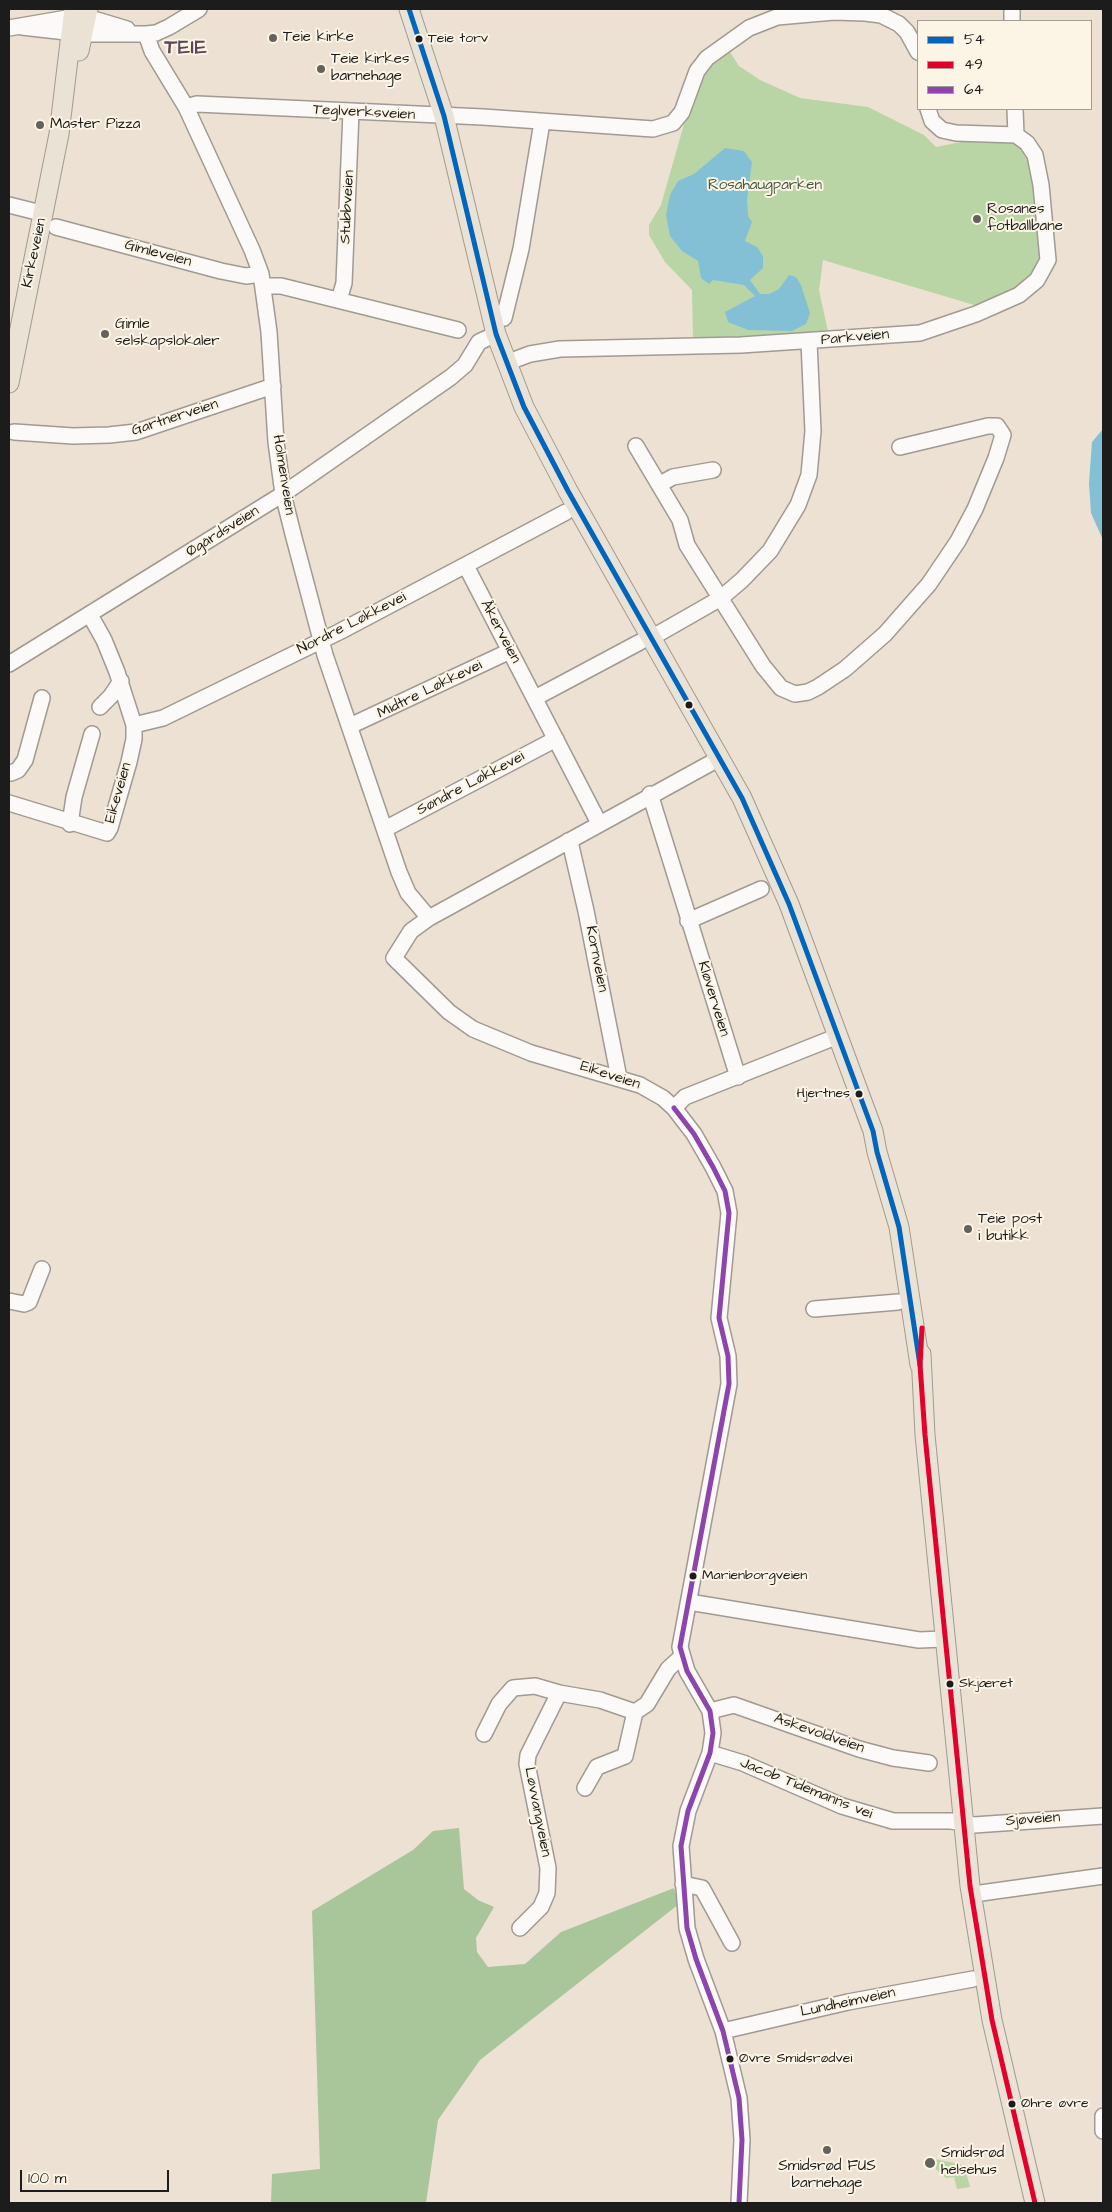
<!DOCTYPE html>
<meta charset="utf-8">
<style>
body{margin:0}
#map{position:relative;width:1112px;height:2212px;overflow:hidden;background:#ece1d2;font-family:"Architects Daughter",sans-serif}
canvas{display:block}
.frame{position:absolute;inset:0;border:10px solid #1c1c1c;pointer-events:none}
.legend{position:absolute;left:917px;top:20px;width:175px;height:90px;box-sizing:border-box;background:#fcf5e5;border:1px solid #a29e95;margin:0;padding:6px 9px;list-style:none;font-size:15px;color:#1c1c1c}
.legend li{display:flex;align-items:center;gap:10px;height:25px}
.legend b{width:25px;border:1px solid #a29e95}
.scale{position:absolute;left:20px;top:2170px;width:149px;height:22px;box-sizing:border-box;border:2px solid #1c1c1c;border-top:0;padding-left:6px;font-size:15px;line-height:18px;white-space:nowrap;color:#1c1c1c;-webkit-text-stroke:4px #fcf5e5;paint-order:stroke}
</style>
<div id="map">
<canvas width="1112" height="2212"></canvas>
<div class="frame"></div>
<ul class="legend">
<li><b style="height:6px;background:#0065bd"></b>54</li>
<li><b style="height:6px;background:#e4002b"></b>49</li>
<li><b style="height:6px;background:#8e44ad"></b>64</li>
</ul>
<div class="scale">100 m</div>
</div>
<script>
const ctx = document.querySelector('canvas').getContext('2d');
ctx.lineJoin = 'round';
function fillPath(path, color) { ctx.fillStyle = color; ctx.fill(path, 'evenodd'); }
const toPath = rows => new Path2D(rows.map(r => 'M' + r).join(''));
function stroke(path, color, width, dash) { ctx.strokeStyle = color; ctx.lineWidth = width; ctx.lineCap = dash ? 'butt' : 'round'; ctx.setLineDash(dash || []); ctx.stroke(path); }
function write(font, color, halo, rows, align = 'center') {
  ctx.font = font + ' "Architects Daughter",sans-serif'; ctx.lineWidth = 4; ctx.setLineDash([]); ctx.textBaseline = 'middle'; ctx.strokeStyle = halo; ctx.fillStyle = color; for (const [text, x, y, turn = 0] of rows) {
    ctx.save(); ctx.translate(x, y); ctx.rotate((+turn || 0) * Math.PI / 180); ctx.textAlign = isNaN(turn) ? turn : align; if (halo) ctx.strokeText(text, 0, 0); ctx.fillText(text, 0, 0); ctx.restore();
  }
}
fillPath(toPath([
 [728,49,739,66,760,80,800,98,868,107,924,135,936,147,971,140,1012,139,1029,154,1032,165,1042,260,1039,270,1012,293,981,307,823,260,819,290,829,336,693,340,692,290,665,262,649,235,649,225,661,205,690,103,707,66],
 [934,2159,960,2164,965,2168,970,2187,957,2189,954,2177,946,2178,936,2169]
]), '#b9d5a5');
fillPath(toPath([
 [459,1828,464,1889,478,1900,494,1907,476,1938,477,1952,488,1967,525,1964,561,1932,674,1888,679,1904,480,2060,438,2120,426,2203,271,2203,272,2174,320,2169,312,1911,413,1850,433,1831]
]), '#a9c69b');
fillPath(toPath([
 [725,148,744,151,752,162,747,200,748,216,752,222,745,241,757,247,763,256,763,268,750,280,760,294,769,294,779,289,789,275,796,277,801,285,810,313,806,324,792,331,748,330,728,322,725,312,755,296,744,285,713,280,709,284,701,278,698,261,682,251,670,236,666,215,670,195,678,181,694,174],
 [1103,429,1103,540,1091,513,1089,483,1092,442]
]), '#84c0d5');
const minor = toPath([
 [1012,9,1012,21],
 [22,27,84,34,146,34,156,33,169,27,199,9],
 [9,28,73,17,97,20,127,29],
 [146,34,152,51,186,107,252,250,261,274,269,332,276,442,283,494,293,534,325,655,399,872,408,893,429,918],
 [186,107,197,104,483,117,653,129,673,123,682,112,697,71,707,58,749,28,777,17,834,12,865,13,881,15,899,24,907,32,918,52],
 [1015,109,1016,135],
 [9,205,33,211],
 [56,227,221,271,246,276,261,274],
 [264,286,281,286,458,330],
 [339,300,344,283,351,112],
 [504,318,521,249,542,122],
 [506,363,530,354,560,349,741,345,920,333,976,314,1019,295,1037,280,1048,260,1041,185,1035,155,1027,143,1016,135,956,133,942,130,932,121,928,109],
 [14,432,73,436,109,435,136,432,273,386],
 [636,446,680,520,687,545,763,666,781,688,795,694,808,692,818,687,845,669,885,634,929,584,958,541,975,509,996,458,1003,435,997,426,988,426,900,447],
 [660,484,673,477,713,470],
 [466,566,599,823],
 [651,638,721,598,742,580,770,551,798,505,809,475,813,431,809,342],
 [9,664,283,494,451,377,465,365,479,342,496,334],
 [535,698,640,642],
 [100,707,111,696,121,681],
 [134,725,163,718,339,632,566,512],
 [350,726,510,651],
 [720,758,429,918,411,931,394,958,449,1012,473,1029,531,1053,640,1085,663,1098,674,1108,685,1097,838,1036],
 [11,773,18,770,25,760,42,698],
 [650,794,738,1077],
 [9,803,107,833,110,828,129,762,134,739,134,725,117,672,104,640,90,615],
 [70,824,74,797,92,734],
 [385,829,556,739],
 [568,841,571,846,586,911,619,1078],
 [688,921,761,889],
 [674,1108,694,1134,713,1167,725,1191,729,1213,719,1318,728,1356,729,1384,680,1647,687,1671,710,1711,713,1733,710,1753,688,1811,681,1846,687,1928,696,1959,723,2031,739,2098,742,2140,739,2203],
 [9,1301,24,1304,29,1302,42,1269],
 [814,1309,898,1302],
 [689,1602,919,1640,944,1639],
 [710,1711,734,1705,859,1749,893,1758,929,1763],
 [484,1734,499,1704,513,1688,535,1686,559,1693],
 [710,1753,743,1763,842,1806,893,1821,951,1821,974,1825,1103,1816],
 [585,1788,597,1767,625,1756,635,1712],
 [683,1884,702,1888,732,1943],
 [981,1893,1103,1876],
 [520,1928,541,1907,547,1893,548,1868,527,1764,528,1755,559,1693,600,1700,635,1712,647,1704,668,1669,681,1657],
 [723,2031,848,2002,973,1979],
 [1103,2131,1103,2116]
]);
const major = toPath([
 [409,9,444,116,496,334,524,407,568,491,742,798,789,904,873,1131,877,1152,899,1227,920,1365],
 [79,51,88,9],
 [9,383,59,134,74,9],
 [921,1354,925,1435,970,1886,992,2020,1035,2203]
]);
stroke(minor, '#a19a92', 18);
stroke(major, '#a19a92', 21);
stroke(minor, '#fcfaf8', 15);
stroke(major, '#eae2d5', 19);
stroke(toPath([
 [409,9,444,116,496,334,524,407,568,491,742,798,789,904,873,1131,877,1152,899,1227,920,1365]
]), '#0065bd', 5);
stroke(toPath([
 [922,1328,920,1365,925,1435,970,1886,992,2020,1035,2203]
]), '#e4002b', 5);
stroke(toPath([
 [674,1108,694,1134,713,1167,725,1191,729,1213,719,1318,728,1356,729,1384,680,1647,687,1671,710,1711,713,1733,710,1753,688,1811,681,1846,687,1928,696,1959,723,2031,739,2098,742,2140,739,2203]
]), '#8e44ad', 5);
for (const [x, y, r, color] of [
 [273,38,5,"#65615c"],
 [419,39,4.5,"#1c1c1c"],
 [321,69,5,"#65615c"],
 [40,125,5,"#65615c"],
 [977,219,5,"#65615c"],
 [105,334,5,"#65615c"],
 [689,705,4.5,"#1c1c1c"],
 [859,1094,4.5,"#1c1c1c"],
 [968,1229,5,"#65615c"],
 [693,1576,4.5,"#1c1c1c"],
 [950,1684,4.5,"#1c1c1c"],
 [730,2059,4.5,"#1c1c1c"],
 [1012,2104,4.5,"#1c1c1c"],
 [827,2150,5,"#65615c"],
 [930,2163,6,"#65615c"]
]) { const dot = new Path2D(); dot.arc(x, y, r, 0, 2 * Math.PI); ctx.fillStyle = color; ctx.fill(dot); stroke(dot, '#fcf5e5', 2); }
write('14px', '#1c1c1c', '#fcf5e5', [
 ["Teie torv",428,39],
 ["Hjertnes",850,1094,"right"],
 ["Marienborgveien",702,1576],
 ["Skjæret",959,1684],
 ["Øvre Smidsrødvei",739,2059],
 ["Øhre øvre",1021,2104]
], 'left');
write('15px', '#1c1c1c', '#fcf5e5', [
 ["Teie kirke",283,38],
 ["Teie kirkes",331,60],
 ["barnehage",331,77],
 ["Master Pizza",50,125],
 ["Rosanes",987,210],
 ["fotballbane",987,227],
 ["Gimle",115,325],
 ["selskapslokaler",115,342],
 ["Teie post",978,1220],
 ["i butikk",978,1237],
 ["Smidsrød",941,2154],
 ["helsehus",941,2171],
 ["Smidsrød FUS",827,2167,"center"],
 ["barnehage",827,2184,"center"]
], 'left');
write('15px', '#1c1c1c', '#fcf5e5', [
 ["Teglverksveien",364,113,3],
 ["Stubbveien",348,207,-87],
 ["Kirkeveien",35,253,-78],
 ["Gimleveien",158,254,15],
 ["Parkveien",855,338,-5],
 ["Gartnerveien",175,418,-18],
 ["Holmenveien",283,475,81],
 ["Øgårdsveien",223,532,-32],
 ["Nordre Løkkevei",352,624,-27],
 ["Åkerveien",500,632,62],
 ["Midtre Løkkevei",430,690,-26],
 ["Søndre Løkkevei",471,784,-28],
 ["Eikeveien",119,793,-74],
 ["Kornveien",596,959,79],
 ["Kløverveien",713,999,73],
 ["Eikeveien",610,1076,18],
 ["Askevoldveien",819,1734,19],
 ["Jacob Tidemanns vei",806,1789,22],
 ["Løvvangveien",537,1812,79],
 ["Sjøveien",1033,1820,-4],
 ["Lundheimveien",848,2003,-12]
]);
write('15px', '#44593f', '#fcf5e5', [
 ["Rosahaugparken",765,186]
]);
ctx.letterSpacing = '1px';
write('bold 20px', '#5a465a', '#fcf5e5', [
 ["TEIE",186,49]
]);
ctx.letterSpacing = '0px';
</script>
